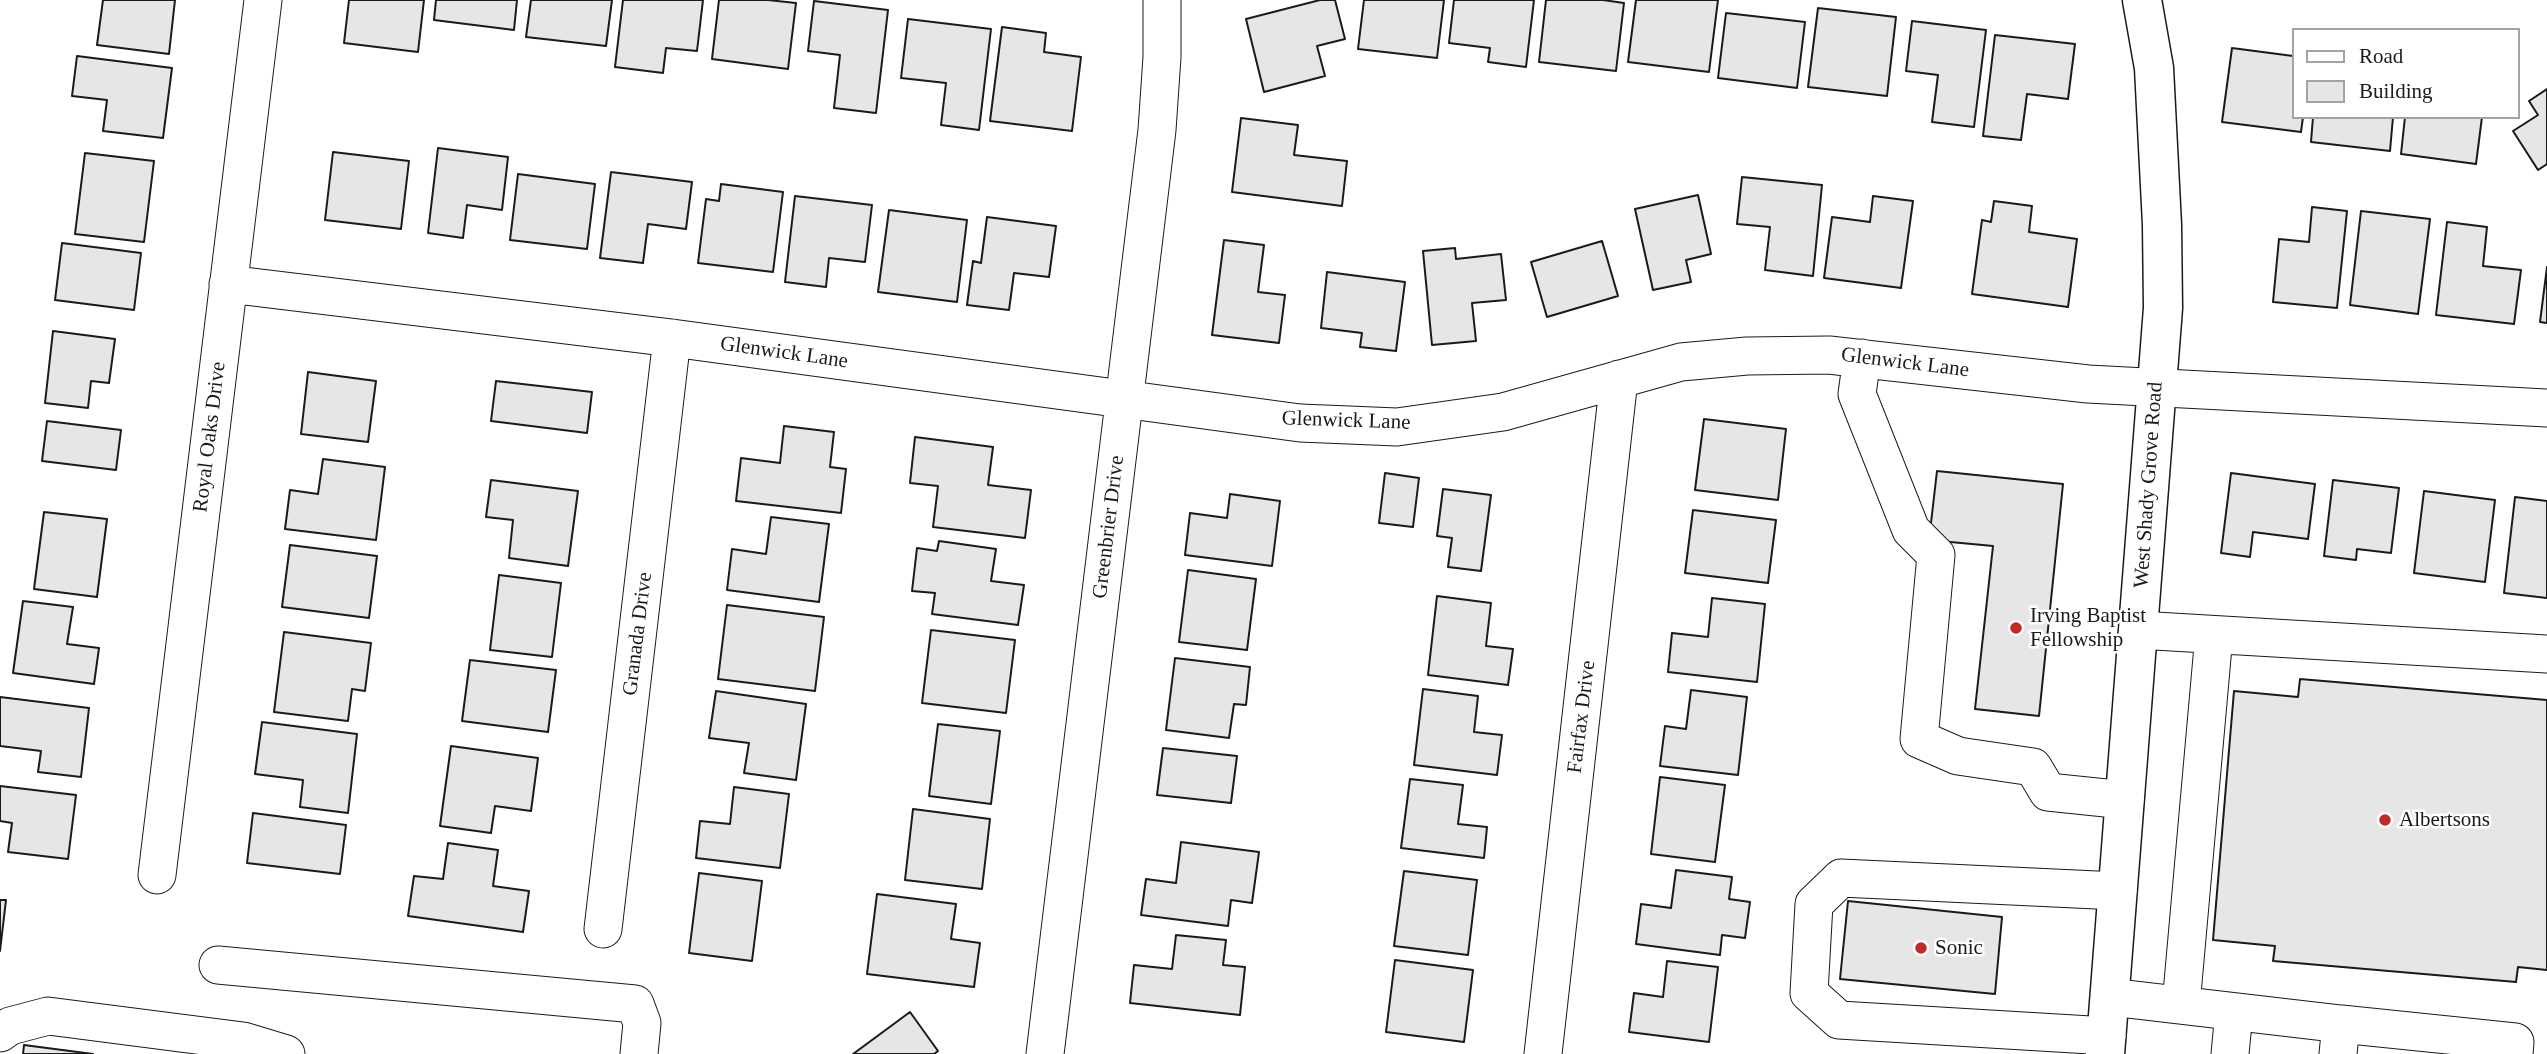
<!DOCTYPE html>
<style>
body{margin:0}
#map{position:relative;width:2547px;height:1054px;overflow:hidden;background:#fff;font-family:"Times New Roman",serif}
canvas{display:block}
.legend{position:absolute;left:2292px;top:28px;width:228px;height:91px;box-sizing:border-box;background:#fff;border:2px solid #a3a3a3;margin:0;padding:9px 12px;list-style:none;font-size:21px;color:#1a1a1a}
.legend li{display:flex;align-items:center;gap:14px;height:35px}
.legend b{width:35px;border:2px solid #a3a3a3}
</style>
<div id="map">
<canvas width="2547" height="1054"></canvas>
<ul class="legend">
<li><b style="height:9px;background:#fff"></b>Road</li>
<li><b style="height:19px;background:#e6e6e6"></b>Building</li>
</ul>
</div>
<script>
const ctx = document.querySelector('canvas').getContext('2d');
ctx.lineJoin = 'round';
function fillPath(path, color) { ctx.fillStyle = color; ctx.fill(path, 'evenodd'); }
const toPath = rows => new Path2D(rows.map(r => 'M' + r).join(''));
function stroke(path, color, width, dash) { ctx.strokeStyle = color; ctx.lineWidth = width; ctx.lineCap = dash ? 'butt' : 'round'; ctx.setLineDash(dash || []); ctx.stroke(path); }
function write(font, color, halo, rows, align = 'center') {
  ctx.font = font + ' "Times New Roman",serif'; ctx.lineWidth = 5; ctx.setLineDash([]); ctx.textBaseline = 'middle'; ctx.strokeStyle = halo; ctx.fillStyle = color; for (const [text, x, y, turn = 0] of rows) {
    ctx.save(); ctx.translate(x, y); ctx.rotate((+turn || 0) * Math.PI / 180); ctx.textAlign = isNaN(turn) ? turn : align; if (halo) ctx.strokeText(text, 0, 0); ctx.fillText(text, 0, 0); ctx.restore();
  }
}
const building = toPath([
 [103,0,175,0,169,54,97,45,103,0],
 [349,0,424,0,418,52,344,43,349,0],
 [436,0,517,0,514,30,434,20,436,0],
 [531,0,612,0,606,46,526,37,531,0],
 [623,0,703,0,697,51,666,48,663,73,615,67,623,0],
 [719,0,768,0,796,3,788,69,712,59,719,0],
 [1320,0,1335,0,1345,39,1317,46,1325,76,1264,92,1246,19,1320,0],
 [1364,0,1444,0,1437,58,1358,49,1364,0],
 [1454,0,1534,0,1526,67,1488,62,1490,48,1449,43,1454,0],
 [1546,0,1603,0,1624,3,1616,71,1539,62,1546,0],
 [1636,0,1718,0,1709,72,1628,62,1636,0],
 [814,1,888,10,876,113,834,108,840,55,808,51,814,1],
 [1818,8,1896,17,1887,96,1808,87,1818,8],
 [1726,13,1805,22,1797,88,1718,78,1726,13],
 [908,19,991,29,979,130,941,125,946,83,901,78,908,19],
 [1912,21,1986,30,1974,127,1932,122,1938,75,1906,71,1912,21],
 [1002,27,1046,33,1044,52,1081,57,1072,131,990,121,1002,27],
 [1995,35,2075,44,2068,99,2027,94,2021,140,1983,136,1995,35],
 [2232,48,2293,56,2293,117,2303,117,2301,132,2222,122,2232,48],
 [77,56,172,68,163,138,103,131,107,100,72,96,77,56],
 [2547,89,2547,164,2538,170,2513,131,2538,115,2529,101,2547,89],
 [2313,117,2393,117,2390,151,2311,142,2313,117],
 [2405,117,2482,117,2476,164,2401,154,2405,117],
 [1241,118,1298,125,1294,155,1347,161,1342,206,1232,192,1241,118],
 [438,148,508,157,502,210,467,205,463,238,428,233,438,148],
 [333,152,409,161,401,229,325,220,333,152],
 [85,153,154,161,144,242,75,234,85,153],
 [611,172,692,182,686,229,648,224,643,263,600,258,611,172],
 [518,174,595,184,587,249,510,240,518,174],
 [1742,177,1822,185,1813,276,1765,270,1770,227,1737,224,1742,177],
 [721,184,783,192,773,272,698,263,706,199,719,201,721,184],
 [1698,195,1711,254,1686,260,1691,282,1653,290,1635,209,1698,195],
 [795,196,872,205,865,262,829,258,826,287,785,282,795,196],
 [1873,196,1913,201,1901,288,1824,278,1832,217,1870,222,1873,196],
 [1994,201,2032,206,2029,232,2077,239,2068,307,1972,294,1982,220,1991,222,1994,201],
 [2312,207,2347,211,2337,308,2273,302,2279,239,2309,242,2312,207],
 [889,210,967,220,957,302,878,292,889,210],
 [2361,211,2430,219,2418,314,2350,305,2361,211],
 [987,217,1056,226,1049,277,1014,273,1009,310,967,305,973,261,981,263,987,217],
 [2447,222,2487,227,2483,266,2521,270,2514,324,2436,315,2447,222],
 [1224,240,1264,245,1258,292,1285,295,1279,343,1212,335,1224,240],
 [1602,241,1618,296,1547,317,1531,262,1602,241],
 [62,243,141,253,134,310,55,300,62,243],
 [1455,248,1456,259,1501,254,1506,300,1472,303,1476,341,1432,345,1423,251,1455,248],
 [2547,267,2547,323,2540,322,2547,267],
 [1327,272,1405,282,1396,351,1360,347,1362,333,1321,328,1327,272],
 [53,331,115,339,109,383,91,381,88,408,45,403,53,331],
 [308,372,376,381,368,442,301,434,308,372],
 [496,381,592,392,587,433,491,421,496,381],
 [1704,419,1786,429,1778,500,1695,490,1704,419],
 [47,421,121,430,116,470,42,461,47,421],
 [784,426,834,432,830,467,846,469,841,513,736,501,741,458,780,463,784,426],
 [915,437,993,447,988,485,1031,490,1025,538,933,527,938,486,910,483,915,437],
 [323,459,385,467,376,540,285,529,290,490,318,494,323,459],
 [1937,471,2063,484,2039,716,1975,709,1993,546,1929,540,1937,471],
 [1385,473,1419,478,1413,527,1379,523,1385,473],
 [2231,473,2315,484,2308,539,2253,532,2250,557,2221,553,2231,473],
 [491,480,578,491,568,566,509,558,513,520,486,517,491,480],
 [2333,480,2399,488,2391,553,2357,549,2356,560,2324,556,2333,480],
 [1443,489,1491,495,1481,571,1448,567,1452,538,1437,536,1443,489],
 [2424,491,2495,500,2485,582,2414,573,2424,491],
 [1230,494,1280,501,1272,566,1185,555,1190,513,1227,518,1230,494],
 [2515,497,2547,501,2547,598,2504,593,2515,497],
 [1693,510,1776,520,1768,583,1685,573,1693,510],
 [44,512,107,519,97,597,34,589,44,512],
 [771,517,829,524,819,602,727,590,732,549,766,554,771,517],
 [939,541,996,549,991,581,1024,585,1018,625,932,614,935,593,912,591,917,548,937,551,939,541],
 [290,545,377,556,369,618,282,607,290,545],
 [1188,570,1256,579,1247,650,1179,642,1188,570],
 [499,575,561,583,552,657,490,650,499,575],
 [1437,596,1491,603,1486,646,1513,649,1508,685,1428,675,1437,596],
 [1712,598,1765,604,1757,682,1668,672,1672,633,1708,637,1712,598],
 [23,601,73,607,67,644,99,648,94,684,13,673,23,601],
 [727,605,824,617,815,691,718,679,727,605],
 [931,630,1015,640,1006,713,922,703,931,630],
 [284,632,371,643,365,691,352,689,348,721,274,712,284,632],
 [1175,658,1250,667,1246,705,1234,704,1229,738,1166,730,1175,658],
 [470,660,556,670,548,732,462,721,470,660],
 [2300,679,2547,700,2547,970,2518,967,2516,982,2273,961,2275,946,2213,940,2234,691,2298,697,2300,679],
 [1423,689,1478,696,1474,732,1502,735,1497,775,1414,765,1423,689],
 [1691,690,1747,697,1738,775,1660,766,1665,726,1686,729,1691,690],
 [716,691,806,704,796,780,744,773,749,743,709,738,716,691],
 [0,697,89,708,81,777,38,772,41,751,0,746,0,697],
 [262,722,357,734,348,813,300,807,303,780,255,774,262,722],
 [938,724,1000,731,991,804,929,796,938,724],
 [451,746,538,758,531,811,495,806,491,833,440,826,451,746],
 [1163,748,1237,756,1231,803,1157,795,1163,748],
 [1660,777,1725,785,1715,862,1651,854,1660,777],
 [1410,779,1463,785,1458,824,1487,827,1484,858,1401,848,1410,779],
 [0,786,76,795,68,859,8,852,12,823,0,821,0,786],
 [734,787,789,794,780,868,696,858,700,821,730,824,734,787],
 [913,809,990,819,982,889,905,880,913,809],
 [253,813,346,825,340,874,247,863,253,813],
 [1181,842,1259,852,1252,903,1231,900,1228,926,1141,915,1146,879,1176,883,1181,842],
 [448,843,498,850,493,886,529,891,523,932,408,916,414,876,443,879,448,843],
 [1676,870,1732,877,1729,899,1750,902,1745,938,1722,935,1720,955,1636,944,1641,904,1671,908,1676,870],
 [1404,871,1477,880,1468,955,1394,946,1404,871],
 [699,873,762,881,752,961,689,953,699,873],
 [877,894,956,904,951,939,980,943,974,987,867,974,877,894],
 [0,900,6,900,0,951,0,900],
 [1848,901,2002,917,1995,994,1840,979,1848,901],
 [1176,935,1226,940,1223,965,1245,967,1240,1015,1130,1003,1134,965,1172,969,1176,935],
 [1395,960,1473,970,1464,1042,1386,1032,1395,960],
 [1667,961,1718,967,1709,1042,1629,1032,1634,993,1663,997,1667,961],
 [910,1012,938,1051,934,1054,853,1054,910,1012],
 [24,1045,93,1054,23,1054,24,1045]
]);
fillPath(building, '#e6e6e6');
stroke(building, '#1a1a1a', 2);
const minor = toPath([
 [228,284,672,338,1300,423,1397,427,1503,412,1681,362,1747,356,1829,355,2088,384,2547,408],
 [1862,358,1857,394,1911,530,1936,555,1919,739,1958,756,2033,767,2048,792,2125,800],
 [2138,630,2547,654],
 [157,875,263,0],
 [603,929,672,338],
 [218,965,635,1004,642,1023,639,1054],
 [2110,997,2341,1024,2338,1054],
 [2181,1005,2214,635],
 [2341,1024,2515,1042,2514,1054],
 [0,1033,10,1026,48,1016,243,1041,286,1054],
 [2107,1036,1839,1020,1809,993,1814,904,1841,878,2118,891],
 [1045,1054,1157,130,1162,57,1162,0],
 [1543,1054,1619,379],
 [2230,1054,2234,1012]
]);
const major = toPath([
 [2105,1054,2163,308,2162,225,2154,68,2142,0]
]);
stroke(minor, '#1a1a1a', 39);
stroke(major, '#1a1a1a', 41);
stroke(minor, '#fff', 37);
stroke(major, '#fff', 38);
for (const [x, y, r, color] of [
 [2016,628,7,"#c62828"],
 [2385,820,7,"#c62828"],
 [1921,948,7,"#c62828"]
]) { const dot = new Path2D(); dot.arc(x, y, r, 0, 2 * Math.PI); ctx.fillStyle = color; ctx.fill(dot); stroke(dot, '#fff', 2.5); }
write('21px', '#1a1a1a', '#fff', [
 ["Glenwick Lane",784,353,8],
 ["Glenwick Lane",1905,363,7],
 ["Glenwick Lane",1346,421,2],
 ["Royal Oaks Drive",210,437,-83],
 ["West Shady Grove Road",2149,485,-86],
 ["Greenbrier Drive",1109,527,-83],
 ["Granada Drive",638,634,-83],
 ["Fairfax Drive",1582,717,-83]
]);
write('21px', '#1a1a1a', '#fff', [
 ["Irving Baptist",2030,616],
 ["Fellowship",2030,640],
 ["Albertsons",2399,820],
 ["Sonic",1935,948]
], 'left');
</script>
